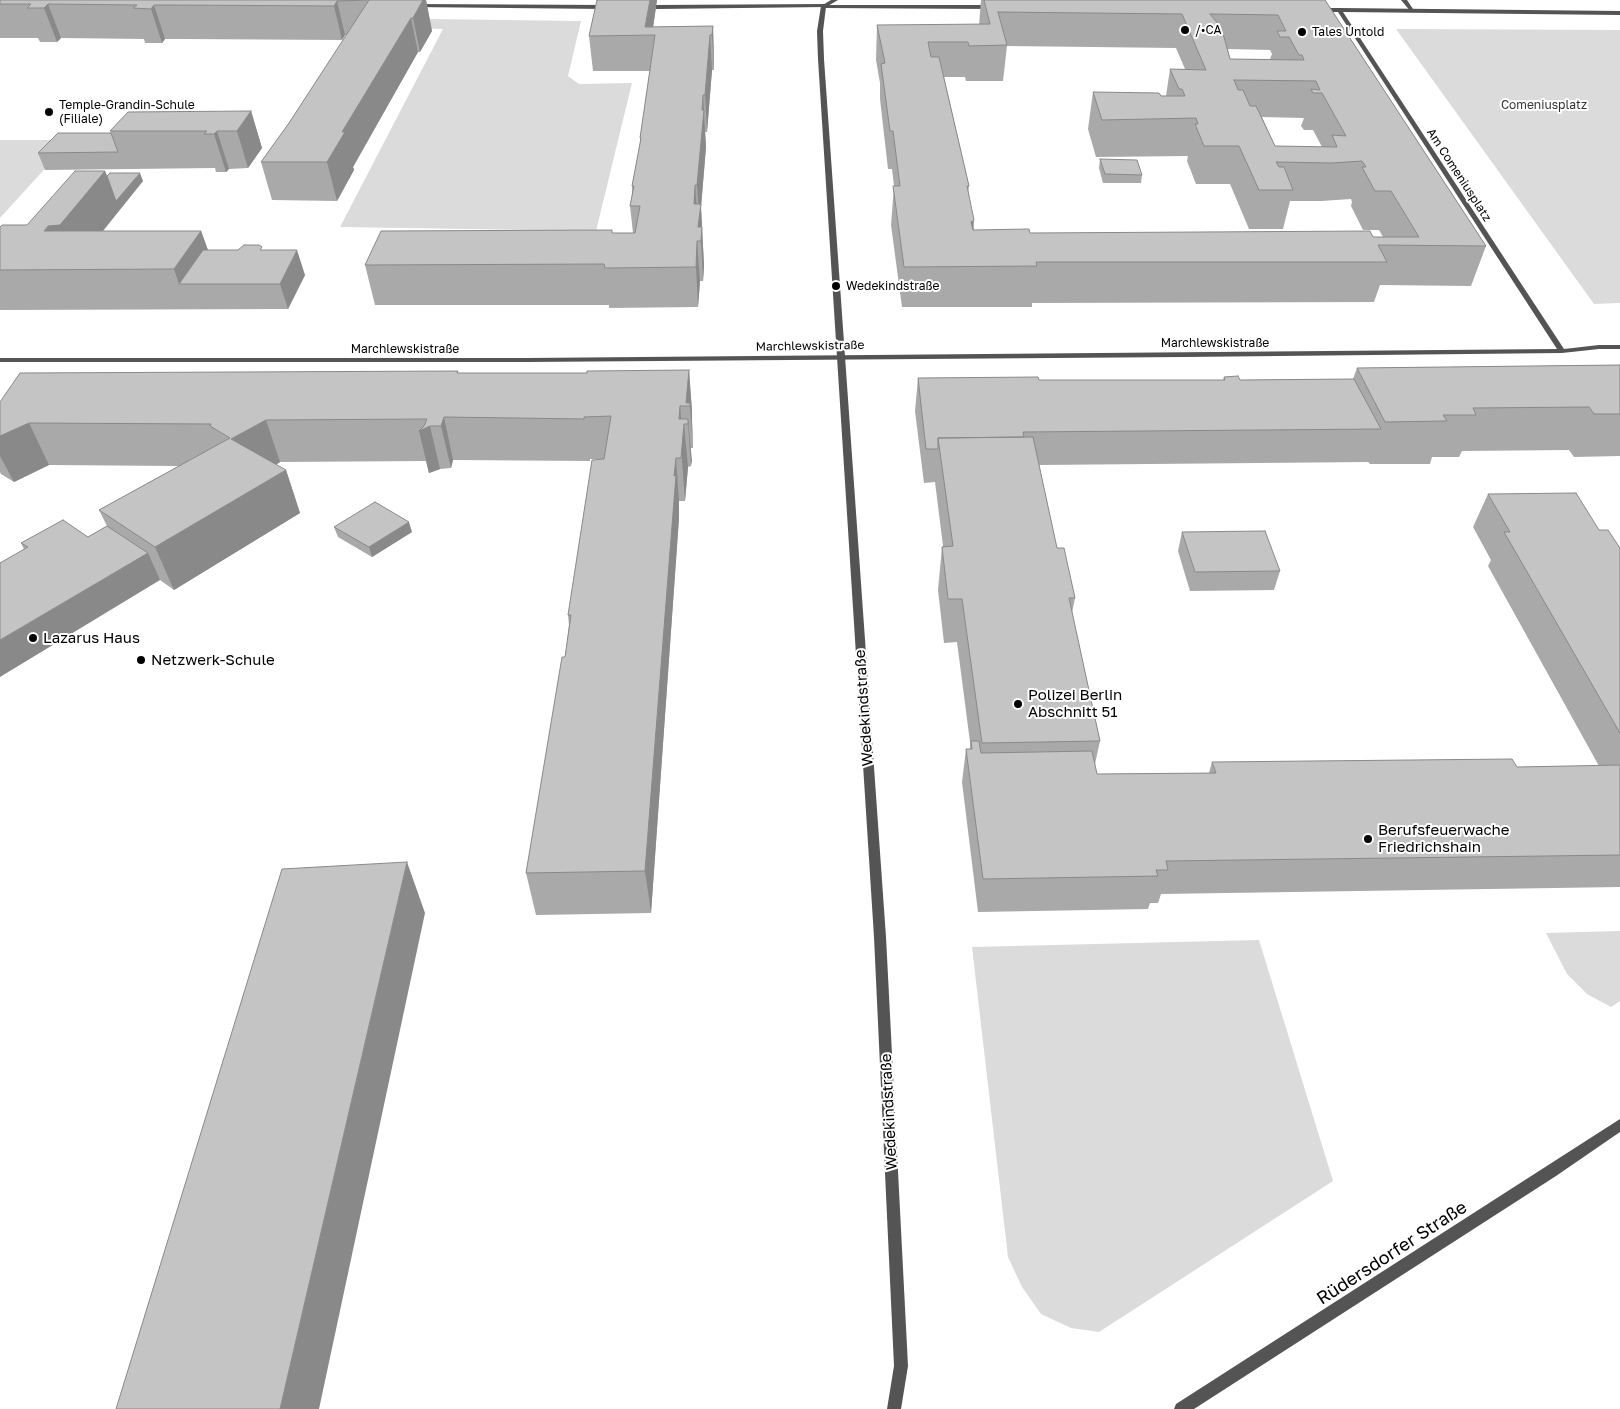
<!DOCTYPE html>
<meta charset="utf-8">
<style>
body{margin:0}
canvas{display:block;background:#fff}
</style>
<canvas width="1620" height="1409"></canvas>
<script>
const ctx = document.querySelector('canvas').getContext('2d');
ctx.lineJoin = 'round';
function fillPath(path, color) { ctx.fillStyle = color; ctx.fill(path, 'evenodd'); }
const toPath = rows => new Path2D(rows.map(r => 'M' + r).join(''));
function stroke(path, color, width, dash) { ctx.strokeStyle = color; ctx.lineWidth = width; ctx.lineCap = dash ? 'butt' : 'round'; ctx.setLineDash(dash || []); ctx.stroke(path); }
function write(font, color, halo, rows, align = 'center') {
  ctx.font = font + ' "Golos Text",sans-serif'; ctx.lineWidth = 4; ctx.setLineDash([]); ctx.textBaseline = 'middle'; ctx.strokeStyle = halo; ctx.fillStyle = color; for (const [text, x, y, turn = 0] of rows) {
    ctx.save(); ctx.translate(x, y); ctx.rotate((+turn || 0) * Math.PI / 180); ctx.textAlign = isNaN(turn) ? turn : align; if (halo) ctx.strokeText(text, 0, 0); ctx.fillText(text, 0, 0); ctx.restore();
  }
}
fillPath(toPath([
 [426,19,581,21,568,76,579,84,632,83,596,231,340,227,443,29,418,28],
 [1396,29,1620,30,1620,303,1594,304],
 [0,140,71,140,0,218],
 [1620,931,1620,1001,1611,1007,1587,994,1567,974,1546,933],
 [1259,940,1333,1181,1099,1332,1071,1328,1041,1314,1022,1287,1008,1257,972,947]
]), '#dbdbdb');
fillPath(toPath([
 [1401,0,1407,0,1415,12,1411,12,1401,0],
 [824,4,826,7,656,9,653,7,656,5,824,4]
]), '#545454');
fillPath(toPath([
 [413,4,607,5,610,7,607,9,411,7,413,4],
 [822,5,994,5,997,7,994,9,824,8,822,5],
 [1339,8,1620,11,1620,15,1343,12,1564,349,1599,345,1620,345,1620,349,1599,349,1562,353,1185,357,527,362,0,362,0,358,527,358,1557,349,1338,12,1319,12,1316,10,1319,8,1339,8],
 [1620,1119,1620,1132,1556,1176,1194,1409,1174,1409,1176,1404,1620,1119]
]), '#545454');
fillPath(toPath([
 [831,0,838,0,826,7,823,31,824,59,886,937,908,1366,901,1409,887,1409,894,1366,874,937,818,59,817,31,821,6,831,0]
]), '#545454');
fillPath(toPath([
 [426,0,432,31,420,52,418,52,353,167,354,170,337,201,272,200,261,162,289,123,347,35,345,35,342,40,184,39,165,39,162,43,145,43,144,39,61,38,57,42,40,42,38,38,0,38,0,4],
 [597,0,657,0,653,27,713,26,714,61,714,70,712,70,707,132,705,132,706,147,701,207,704,266,703,281,700,281,698,307,609,308,609,305,375,305,365,265,613,233,633,233,630,206,632,194,632,186,640,144,640,138,650,71,593,71,589,36],
 [981,0,1325,0,1486,246,1471,286,1380,285,1374,302,1032,303,1032,307,902,307,891,225,894,186,892,169,888,169,880,99,880,83,876,60,877,25,979,25],
 [1007,46,1176,48,1185,69,1170,69,1166,96,1093,92,1088,129,1096,157,1188,156,1187,161,1196,184,1230,184,1249,229,1283,229,1290,201,1321,201,1351,199,1352,202,1351,206,1363,230,1379,230,1383,237,1030,233,974,230,968,193,969,186,944,77,965,77,966,81,1003,81],
 [1228,49,1270,50,1272,54,1270,59,1230,59],
 [1262,117,1304,118,1301,126,1304,130,1313,130,1322,147,1275,146],
 [251,111,262,148,248,168,229,169,226,172,216,172,215,168,45,170,38,153,111,133,110,131],
 [1100,159,1142,175,1141,183,1103,183,1099,168],
 [105,171,107,176,143,181,103,231,201,231,208,250,263,250,305,275,288,309,0,310,0,227,27,225],
 [1620,365,1620,456,1574,457,1569,450,1462,451,1459,457,1432,457,1430,464,1370,464,1368,462,1039,465,1057,548,1075,598,1072,613,1100,741,1095,764,1097,774,1209,773,1212,762,1517,767,1599,766,1488,566,1491,560,1473,527,1488,494,1599,530,1620,548,1620,887,1161,894,1158,903,1150,903,1148,909,978,912,962,782,966,749,970,749,970,742,957,642,944,643,938,590,942,547,943,546,935,482,924,483,915,411,918,378,1039,380,1223,380,1224,377,1240,380,1353,379,1357,368],
 [689,370,692,412,692,421,693,445,693,448,691,448,691,466,688,467,685,501,679,501,679,518,651,913,536,915,526,873,565,657,569,625,568,615,604,459,590,459,590,461,453,460,451,468,440,469,429,473,426,461,280,462,276,465,286,470,300,513,174,590,160,580,24,549,21,543,88,537,107,526,99,510,179,466,49,465,14,482,1,474,0,472,0,402,458,371,458,373,587,373],
 [334,527,412,532,372,557,338,537],
 [1182,532,1280,571,1274,590,1190,591,1178,551]
]), '#a9a9a9');
fillPath(toPath([
 [423,0,426,0,432,31,420,52,413,18],
 [650,0,657,0,652,35,645,27],
 [337,1,345,35,342,40,334,6],
 [48,4,61,38,57,42,44,8],
 [154,5,165,39,162,43,151,9],
 [411,18,418,52,353,167,354,170,337,201,327,162,342,132],
 [713,26,714,61,714,70,712,35],
 [710,35,712,70,707,132,705,95],
 [703,95,706,147,701,207,704,266,703,281,701,241,698,227,699,218,697,185],
 [251,111,262,148,248,168,237,131],
 [217,131,229,169,226,172,214,134],
 [105,171,116,201,140,173,143,181,76,264,65,266,61,270,44,231],
 [695,185,698,224,694,204],
 [974,220,971,260,971,222],
 [201,231,215,270,179,284,174,269],
 [697,241,700,281,698,307,696,267],
 [297,250,305,275,288,309,280,284],
 [689,370,692,412,692,421,693,448,690,406,686,403],
 [680,406,683,438,684,424,688,467,685,501,679,419],
 [444,417,453,460,451,468,441,426],
 [688,419,692,461,691,466,688,424],
 [266,420,280,462,247,481,231,439],
 [29,423,49,465,14,482,0,456,0,436],
 [430,426,440,469,429,473,419,431],
 [676,458,679,501,679,518,651,913,645,871,674,476],
 [286,470,300,513,174,590,155,547],
 [409,522,412,532,372,557,369,547],
 [148,553,160,580,0,677,0,640],
 [407,862,425,913,319,1409,280,1409]
]), '#898989');
const building = toPath([
 [0,0,423,0,413,18,411,18,342,132,345,132,327,162,261,162,289,123,369,0,337,1,334,6,173,5,154,5,151,9,133,8,137,5,48,4,44,8,27,8,31,4,0,4,0,0],
 [597,0,650,0,645,27,713,26,712,35,710,35,705,95,703,95,702,110,704,110,697,185,695,185,694,204,701,204,698,227,702,227,701,241,697,241,696,267,605,268,604,264,365,265,381,231,612,230,612,233,635,233,640,206,630,206,634,186,632,186,641,138,640,138,655,35,589,36,597,0],
 [984,0,1325,0,1486,246,1378,245,1387,262,1036,262,1037,266,904,267,893,186,900,186,893,131,890,131,881,64,885,63,877,25,990,24,984,0],
 [998,12,1182,14,1206,70,1170,69,1179,89,1182,89,1185,96,1161,96,1159,93,1093,92,1102,120,1196,118,1198,124,1195,124,1204,146,1239,146,1259,190,1293,190,1284,167,1279,167,1276,162,1332,163,1362,161,1366,167,1362,167,1375,191,1391,191,1419,237,1373,237,1370,231,1030,233,1029,229,973,230,971,222,974,220,967,186,969,186,939,57,931,57,928,42,968,42,969,46,1007,45,998,12],
 [1210,14,1278,15,1286,31,1277,31,1280,37,1289,37,1299,55,1302,55,1304,60,1230,59,1224,37,1219,25,1210,14],
 [1234,80,1316,81,1320,90,1311,89,1313,93,1322,93,1346,136,1332,135,1337,147,1275,146,1256,106,1250,106,1243,90,1238,90,1234,80],
 [251,111,237,131,217,131,214,134,204,134,207,131,110,131,128,112,251,111],
 [58,133,111,133,118,152,38,153,58,133],
 [1100,159,1137,160,1142,175,1105,174,1100,159],
 [75,171,105,171,60,225,48,226,44,231,201,231,174,269,0,270,0,227,2,225,27,225,75,171],
 [110,173,140,173,116,201,107,176,110,173],
 [244,245,259,245,262,247,260,250,297,250,280,284,179,284,203,250,238,250,244,245],
 [1620,365,1620,414,1594,414,1589,407,1473,408,1476,415,1443,415,1447,421,1385,422,1357,368,1620,365],
 [689,370,686,403,690,403,690,406,680,406,679,419,688,419,688,424,684,424,681,458,676,458,674,476,676,475,645,871,526,873,562,657,565,657,571,615,568,615,592,460,604,459,611,416,584,417,584,419,444,417,441,426,430,426,419,431,424,426,427,419,266,420,231,439,286,470,155,547,99,510,230,438,210,426,211,424,29,423,0,436,0,402,20,373,458,371,457,373,587,373,587,371,689,370],
 [1238,376,1240,380,1354,379,1381,429,1023,432,1024,437,938,438,938,449,926,449,918,378,1038,377,1039,380,1225,380,1224,377,1238,376],
 [1033,437,1057,548,1064,548,1075,598,1069,598,1100,741,982,743,962,599,948,599,942,547,953,546,938,438,1033,437],
 [1576,493,1599,530,1608,530,1620,548,1620,733,1504,532,1510,532,1488,494,1576,493],
 [375,502,409,522,369,547,334,527,375,502],
 [63,520,88,537,107,526,148,553,0,640,0,563,28,547,21,543,63,520],
 [1265,531,1280,571,1195,572,1182,532,1265,531],
 [971,741,979,741,981,753,1092,751,1097,774,1216,773,1212,762,1512,759,1517,767,1620,765,1620,855,1166,861,1168,870,1156,870,1158,876,983,879,966,749,972,749,971,741],
 [407,862,280,1409,116,1409,282,869,407,862]
]);
fillPath(building, '#c4c4c4');
stroke(building, '#898989', 1);
for (const [x, y, r, color] of [
 [1185,30,5,"#000"],
 [1302,32,5,"#000"],
 [49,112,5,"#000"],
 [836,286,5,"#000"],
 [33,638,5,"#000"],
 [141,660,5,"#000"],
 [1018,704,5,"#000"],
 [1368,839,5,"#000"]
]) { const dot = new Path2D(); dot.arc(x, y, r, 0, 2 * Math.PI); ctx.fillStyle = color; ctx.fill(dot); stroke(dot, '#fff', 2); }
write('12px', '#000', '#fff', [
 ["/•CA",1195,30],
 ["Tales Untold",1312,32],
 ["Temple-Grandin-Schule",59,105],
 ["(Filiale)",59,119],
 ["Wedekindstraße",846,286]
], 'left');
write('12px', '#323232', '#fff', [
 ["Comeniusplatz",1544,105]
]);
write('12px', '#000', '#fff', [
 ["Am Comeniusplatz",1459,175,57],
 ["Marchlewskistraße",1215,343],
 ["Marchlewskistraße",810,346,-1],
 ["Marchlewskistraße",405,349]
]);
write('15px', '#000', '#fff', [
 ["Lazarus Haus",43,638],
 ["Netzwerk-Schule",151,660],
 ["Polizei Berlin",1028,695],
 ["Abschnitt 51",1028,712],
 ["Berufsfeuerwache",1378,830],
 ["Friedrichshain",1378,847]
], 'left');
write('15px', '#000', '#fff', [
 ["Wedekindstraße",864,708,-94],
 ["Wedekindstraße",889,1112,-93]
]);
write('18px', '#000', '#fff', [
 ["Rüdersdorfer Straße",1392,1253,-33]
]);
</script>
